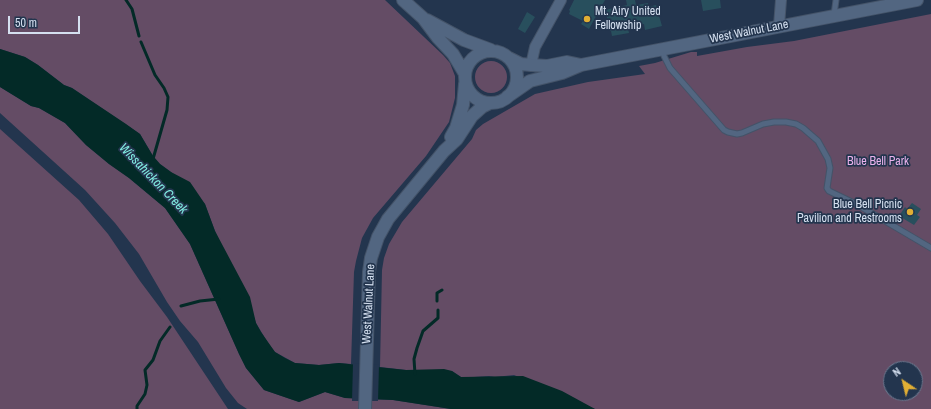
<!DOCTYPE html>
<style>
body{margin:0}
#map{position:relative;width:931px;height:409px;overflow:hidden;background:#23354e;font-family:"Archivo Narrow",sans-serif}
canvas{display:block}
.north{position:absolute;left:883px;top:361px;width:40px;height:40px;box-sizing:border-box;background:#23354e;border:1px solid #6a798f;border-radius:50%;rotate:325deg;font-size:11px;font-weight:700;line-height:16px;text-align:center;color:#d5e0f0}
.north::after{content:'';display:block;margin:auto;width:14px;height:18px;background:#e1af34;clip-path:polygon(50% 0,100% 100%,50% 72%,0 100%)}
.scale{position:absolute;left:8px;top:16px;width:72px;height:18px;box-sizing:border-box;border:2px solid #d5e0f0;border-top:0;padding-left:5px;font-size:12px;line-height:14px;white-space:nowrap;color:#d5e0f0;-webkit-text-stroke:3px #23354e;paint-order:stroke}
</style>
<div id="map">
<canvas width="931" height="409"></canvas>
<div class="north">N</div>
<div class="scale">50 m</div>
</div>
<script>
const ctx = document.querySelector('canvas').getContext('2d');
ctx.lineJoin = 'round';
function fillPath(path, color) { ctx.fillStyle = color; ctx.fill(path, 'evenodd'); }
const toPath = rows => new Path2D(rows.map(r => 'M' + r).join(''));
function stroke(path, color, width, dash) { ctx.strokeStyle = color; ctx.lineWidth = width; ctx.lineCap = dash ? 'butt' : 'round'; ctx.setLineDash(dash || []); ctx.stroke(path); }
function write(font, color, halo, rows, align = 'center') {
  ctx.font = font + ' "Archivo Narrow",sans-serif'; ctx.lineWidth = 3.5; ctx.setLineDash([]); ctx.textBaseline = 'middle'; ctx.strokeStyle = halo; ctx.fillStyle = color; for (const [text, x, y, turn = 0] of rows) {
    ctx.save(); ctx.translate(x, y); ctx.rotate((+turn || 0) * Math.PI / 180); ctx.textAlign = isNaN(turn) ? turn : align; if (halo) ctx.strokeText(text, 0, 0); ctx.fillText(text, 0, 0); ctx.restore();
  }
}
fillPath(toPath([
 [0,0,385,0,443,55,450,63,455,76,455,98,449,122,426,156,373,218,362,238,356,261,354,272,351,364,339,363,319,365,295,363,275,352,268,343,256,323,253,314,215,231,205,204,171,172,160,164,153,156,140,134,72,88,64,85,38,65,25,57,0,49],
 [931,14,931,409,595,409,514,375,495,377,489,376,474,377,461,377,452,371,435,370,406,370,380,367,382,270,384,258,389,244,402,222,472,139,476,130,483,124,535,94,588,82,645,74,639,66,655,63,691,52,697,52,697,56,747,47,794,41],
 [891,369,915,369,915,393,891,393],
 '475 77a16 16 0 1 1 32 0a16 16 0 1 1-32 0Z',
 [0,87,31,106,39,108,65,123,86,145,109,164,129,178,165,208,190,244,239,354,246,368,264,390,299,402,325,392,345,398,393,400,451,409,247,409,238,403,226,388,198,342,180,321,167,302,139,254,115,223,85,190,0,113],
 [0,129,79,200,108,234,140,281,167,317,228,409,0,409]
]), '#644c65');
fillPath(toPath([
 [0,49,25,57,38,65,64,85,72,88,126,124,140,134,153,156,160,164,171,172,190,182,205,204,215,231,250,297,256,323,261,332,275,352,285,358,295,363,319,365,339,363,406,370,444,369,452,371,461,377,523,376,562,391,595,409,451,409,393,400,345,398,325,392,299,402,264,390,246,368,239,354,190,244,165,208,129,178,109,164,86,145,65,123,39,108,31,106,0,87]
]), '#032a27');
fillPath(toPath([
 [353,363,379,365,378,401,352,401]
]), '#23354e');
stroke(toPath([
 [126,0,132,9,139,36],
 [141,42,155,75,164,88,168,97,167,110,153,159],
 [437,301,437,293,442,290],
 [181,306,200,301,219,299],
 [415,374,414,359,417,348,423,331,438,318,438,310],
 [137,409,137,406,145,394,147,385,145,370,153,360,160,341,170,327]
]), '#032a27', 3);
fillPath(toPath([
 [574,0,605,0,589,29,581,24,583,21,569,14,570,11,569,10],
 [626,0,635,0,636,5,648,3,648,7,656,5,662,26,645,30,644,24,628,28,629,33,612,36,611,31,610,31,605,10,627,5],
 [701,0,720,0,721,8,703,11],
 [527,12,535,17,525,33,518,29],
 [912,203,921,209,917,215,920,217,914,225,899,216,905,207,907,209]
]), '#284f5d');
const service = toPath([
 [834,15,836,0],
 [663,49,664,56,670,68,724,130,728,132,737,134,742,133,763,124,774,122,786,122,796,124,803,128,818,141,828,159,830,168,827,188,829,191,858,205,931,248]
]);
const minor = toPath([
 [779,26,781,0],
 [531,65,535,47,561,0]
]);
const tertiary = toPath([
 [403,0,423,18,438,38,453,54,465,74],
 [427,20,464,40,491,50],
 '465 77a26 26 0 1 1 52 0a26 26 0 1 1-52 0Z',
 [509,58,521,64,531,65,547,66,567,62,581,65],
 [507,97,530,81,562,73,581,65,917,0],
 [451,137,456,128,463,105,465,84],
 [365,409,369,272,371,258,378,237,388,219,444,151,457,139,472,116,482,107,490,103]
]);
stroke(service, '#445368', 7);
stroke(minor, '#445368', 12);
stroke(tertiary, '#445368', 14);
stroke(service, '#526681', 5);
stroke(minor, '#526681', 10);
stroke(tertiary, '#526681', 12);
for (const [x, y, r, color] of [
 [587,19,4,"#e1af34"],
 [910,212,4,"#e1af34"]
]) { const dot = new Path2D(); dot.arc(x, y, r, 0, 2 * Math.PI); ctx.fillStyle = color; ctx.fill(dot); stroke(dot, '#23354e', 1.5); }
write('12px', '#d5e0f0', '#23354e', [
 ["Mt. Airy United",595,12],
 ["Fellowship",595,26],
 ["Blue Bell Picnic",902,205,"right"],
 ["Pavilion and Restrooms",902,219,"right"]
], 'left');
write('12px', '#d5e0f0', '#23354e', [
 ["West Walnut Lane",749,32,-11],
 ["West Walnut Lane",369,304,-87]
]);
write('12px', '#eab2ec', '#23354e', [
 ["Blue Bell Park",878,162]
]);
write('italic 13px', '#81ece2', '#23354e', [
 ["Wissahickon Creek",153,179,46]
]);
</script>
